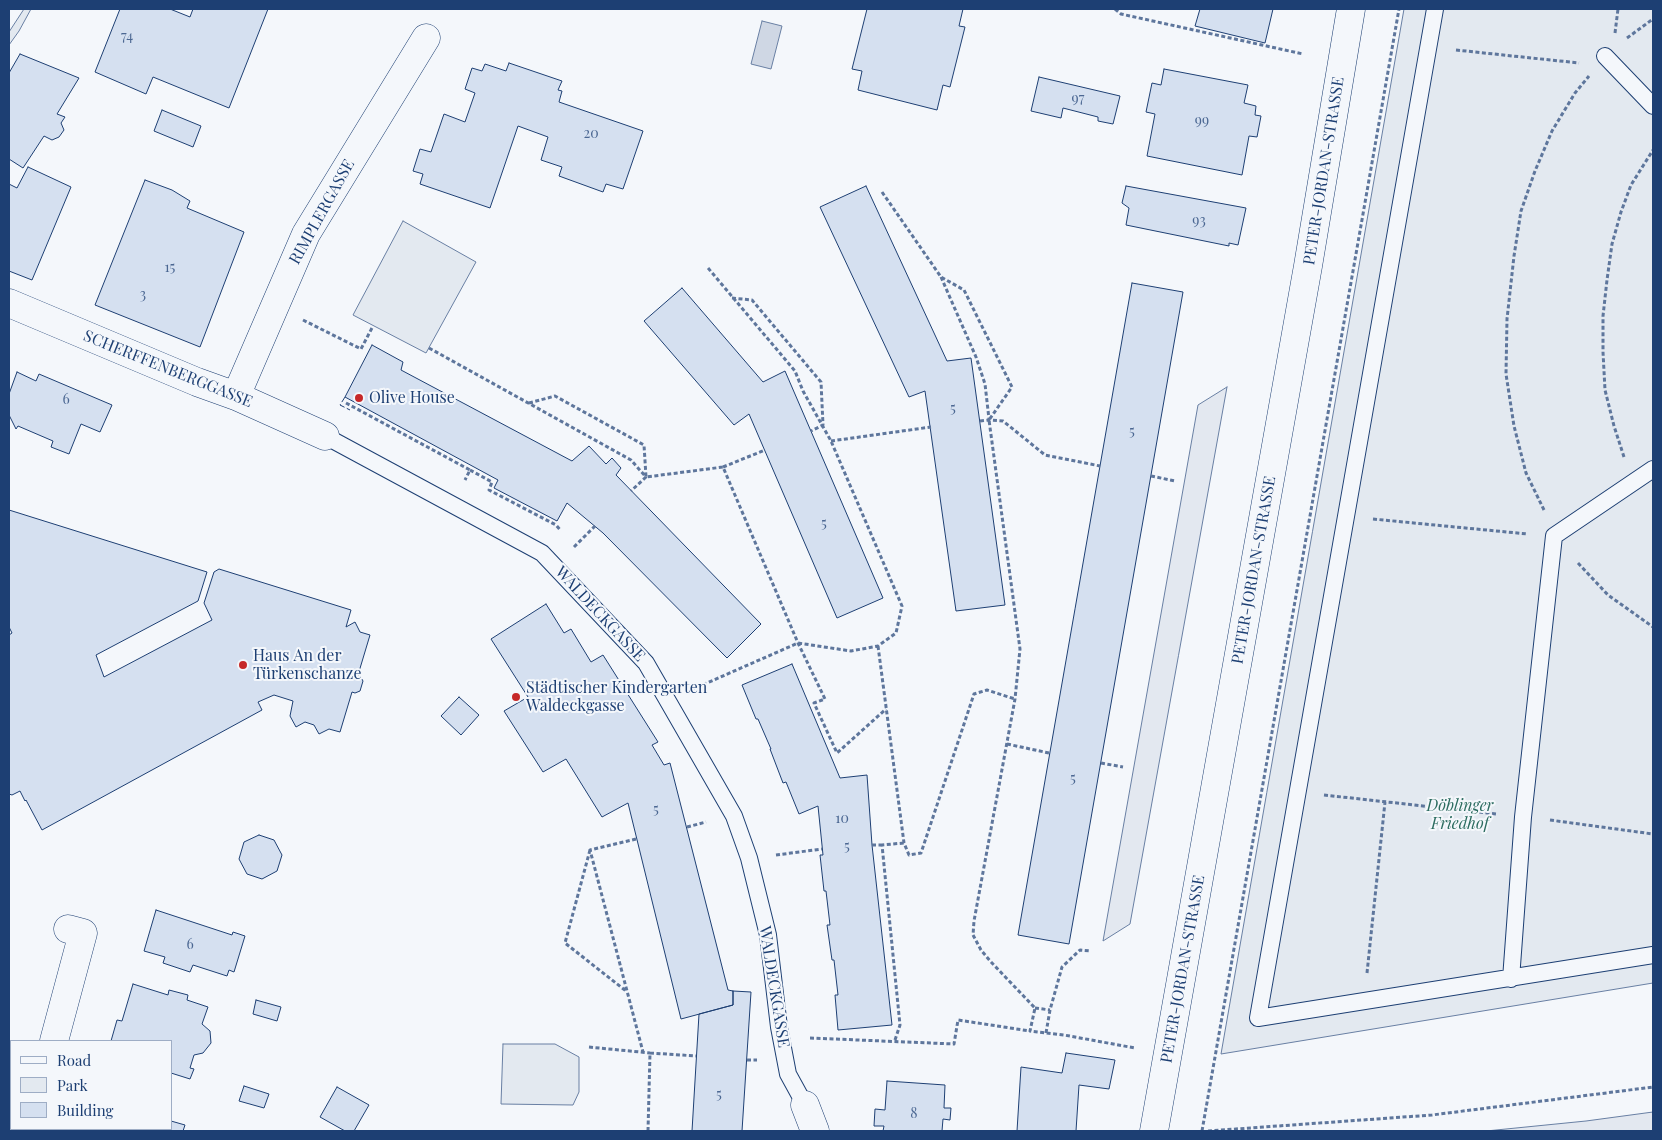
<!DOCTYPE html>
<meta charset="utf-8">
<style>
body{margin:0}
#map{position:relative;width:1662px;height:1140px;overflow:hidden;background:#f4f7fb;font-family:"Playfair Display",serif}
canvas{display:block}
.frame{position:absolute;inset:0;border:10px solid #1d3f73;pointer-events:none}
.legend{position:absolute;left:10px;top:1040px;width:162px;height:90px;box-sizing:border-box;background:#f4f7fb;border:1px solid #9eadc5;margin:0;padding:6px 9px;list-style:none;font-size:15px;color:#1d3f73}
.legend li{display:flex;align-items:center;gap:10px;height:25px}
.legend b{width:25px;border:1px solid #9eadc5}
</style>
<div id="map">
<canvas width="1662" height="1140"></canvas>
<div class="frame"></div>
<ul class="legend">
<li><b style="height:6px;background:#f4f7fb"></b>Road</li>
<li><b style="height:14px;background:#e3e9f0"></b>Park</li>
<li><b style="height:14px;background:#d5e0f0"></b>Building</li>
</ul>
</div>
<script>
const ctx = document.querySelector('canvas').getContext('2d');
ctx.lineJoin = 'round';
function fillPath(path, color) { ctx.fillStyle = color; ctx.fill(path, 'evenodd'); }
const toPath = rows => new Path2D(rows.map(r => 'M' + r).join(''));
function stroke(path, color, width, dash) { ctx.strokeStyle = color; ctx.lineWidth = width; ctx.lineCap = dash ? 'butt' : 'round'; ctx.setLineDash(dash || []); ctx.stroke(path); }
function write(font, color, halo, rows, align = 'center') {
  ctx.font = font + ' "Playfair Display",serif'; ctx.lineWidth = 4; ctx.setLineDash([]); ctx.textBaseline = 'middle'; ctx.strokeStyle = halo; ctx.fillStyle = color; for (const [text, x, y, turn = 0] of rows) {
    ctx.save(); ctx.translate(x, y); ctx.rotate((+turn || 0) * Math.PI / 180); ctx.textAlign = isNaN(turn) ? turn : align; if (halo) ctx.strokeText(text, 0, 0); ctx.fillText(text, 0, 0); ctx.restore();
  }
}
const green = toPath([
 [24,9,31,9,19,31,9,45,9,32,24,9],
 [1404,9,1653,9,1653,983,1221,1054,1404,9],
 [403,221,476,262,426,353,353,315,403,221],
 [503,1044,555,1044,579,1057,579,1092,573,1105,501,1104,503,1044]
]);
fillPath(green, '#e3e9f0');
stroke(green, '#687fa3', 1);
const parking = toPath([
 [1227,387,1130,924,1103,941,1198,405,1227,387],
 [1653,1112,1653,1131,1486,1131,1586,1121,1653,1112]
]);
fillPath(parking, '#e3e8f0');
stroke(parking, '#687fa3', 1);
const water = toPath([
 [762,21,782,26,771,69,751,64,762,21]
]);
fillPath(water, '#cfd7e4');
stroke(water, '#687fa3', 1);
const building = toPath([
 [120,9,170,9,190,17,193,9,268,9,229,108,153,77,146,94,95,72,120,9],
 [867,9,963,9,959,26,965,27,950,87,943,85,937,110,858,90,862,71,852,69,867,9],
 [1200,9,1273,9,1265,43,1195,26,1200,9],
 [20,54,79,78,57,114,65,117,61,123,64,130,59,137,52,140,44,136,23,168,9,159,9,73,20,54],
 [509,63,562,81,558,90,562,91,559,102,643,131,623,189,606,184,603,192,559,176,562,167,541,160,548,137,518,126,490,208,420,184,423,174,413,171,420,149,431,152,444,114,465,122,475,93,465,89,472,68,482,71,485,64,506,71,509,63],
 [1164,69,1248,85,1244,103,1256,106,1255,115,1261,116,1257,137,1249,136,1242,175,1147,156,1155,114,1146,112,1152,83,1161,85,1164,69],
 [1039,77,1120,96,1113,124,1098,121,1098,117,1063,108,1061,118,1031,111,1039,77],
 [162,110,201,126,193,147,154,131,162,110],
 [28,167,71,187,32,280,9,271,9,184,17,188,28,167],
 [145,180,172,190,190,201,187,208,244,232,200,347,95,305,145,180],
 [866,186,947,361,971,358,1005,605,956,611,925,391,909,397,820,207,866,186],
 [1126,186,1246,208,1238,245,1229,243,1229,246,1126,225,1129,208,1122,203,1126,186],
 [1132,283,1183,292,1069,944,1018,935,1132,283],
 [682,288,763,382,785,371,883,598,837,618,749,414,734,425,644,321,682,288],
 [372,345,403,362,401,370,572,461,589,446,606,464,612,458,621,468,616,475,761,624,727,658,603,533,567,503,557,521,494,488,498,480,345,397,372,345],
 [17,372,36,381,39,374,112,405,100,432,81,424,69,454,51,447,53,441,18,426,16,429,9,415,9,394,17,372],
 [9,510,207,572,198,601,96,655,104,677,212,620,204,603,214,572,219,569,351,610,346,627,355,622,360,632,370,635,358,675,360,676,363,681,360,691,355,693,352,692,340,732,329,729,319,734,314,725,305,722,296,727,290,716,293,701,274,695,258,702,262,710,42,830,26,800,25,801,20,791,12,795,9,794,9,635,12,633,9,627,9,510],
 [546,604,564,633,571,629,591,662,603,655,658,742,652,745,664,765,670,763,728,990,733,991,733,1005,681,1019,628,803,602,817,566,759,543,772,504,711,528,697,491,639,546,604],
 [792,664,840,778,867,775,872,845,892,1025,838,1030,835,995,838,995,834,960,832,960,827,925,830,925,826,891,824,891,820,855,823,855,818,806,799,814,786,782,783,783,770,749,771,749,758,719,756,719,742,685,792,664],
 [459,697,479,715,461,735,441,716,459,697],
 [259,835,274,840,282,855,277,871,262,879,247,874,239,859,244,842,259,835],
 [156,910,232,935,233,932,245,936,234,972,229,970,227,976,193,965,190,972,163,963,165,957,144,951,156,910],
 [133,984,168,995,169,990,188,995,187,1000,208,1007,202,1024,210,1031,211,1043,203,1053,194,1055,190,1068,194,1069,190,1079,171,1073,171,1041,111,1041,117,1020,122,1021,133,984],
 [733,991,751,992,742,1131,692,1131,699,1014,733,1005,733,991],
 [256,1000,281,1007,277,1021,253,1014,256,1000],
 [1066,1053,1115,1060,1109,1089,1079,1085,1076,1131,1017,1131,1021,1067,1062,1073,1066,1053],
 [887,1081,945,1085,944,1108,951,1108,950,1120,943,1119,942,1131,883,1131,884,1126,874,1126,875,1109,885,1110,887,1081],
 [244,1086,269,1094,264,1108,239,1101,244,1086],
 [337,1087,369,1105,354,1131,345,1131,320,1117,337,1087],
 [171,1121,185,1125,183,1131,87,1131,88,1129,171,1129,171,1121]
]);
fillPath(building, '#d5e0f0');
stroke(building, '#1d3f73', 1);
const lane = toPath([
 [1435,9,1258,1018,1653,955],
 [1605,56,1653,106],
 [325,436,542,553,646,663,734,816,749,858,768,935,779,1027,788,1074,805,1105],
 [1511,979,1523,817,1554,536,1653,469]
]);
const street = toPath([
 [9,303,197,382,236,396,325,436],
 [236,396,306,234,426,38],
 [54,1041,83,933,68,929],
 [805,1105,815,1131],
 [29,1131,30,1129]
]);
const secondary = toPath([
 [1154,1131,1308,266,1351,9]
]);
stroke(lane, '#1d3f73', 18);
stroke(street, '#1d3f73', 29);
stroke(secondary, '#1d3f73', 29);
stroke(toPath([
 [1115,9,1121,14,1303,54],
 [1615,33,1618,9],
 [1627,38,1653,19],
 [1456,50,1579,63],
 [882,192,941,277,964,290,1012,387,989,420,1020,649,1015,699,974,921,973,935,981,950,991,962,1035,1008,1030,1031,1064,1035,1135,1048],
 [941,277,976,357,985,384,989,419],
 [732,298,752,300,821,382,823,425,811,431],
 [303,320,361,349,373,326],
 [429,348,631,460,646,477,631,491],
 [346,403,470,470,465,480],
 [529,403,555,396,644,445,646,477,723,467,798,643,825,699,814,703,837,753,886,709],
 [980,421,989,420,1003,421,1045,455,1100,466],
 [831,441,931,427],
 [1624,457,1614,426,1605,390,1603,352,1603,316,1607,280,1612,244,1621,212,1631,185,1653,150],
 [723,467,765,450],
 [470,470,492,482,489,490,556,525,561,531],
 [1151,476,1175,481],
 [1544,510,1526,473,1514,426,1506,374,1507,319,1514,256,1521,211,1535,171,1552,131,1575,93,1589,76],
 [1373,519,1528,534],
 [574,547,595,526],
 [1578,563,1608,595,1653,627],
 [878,646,904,843,909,855,921,853,974,694,987,690,1015,699],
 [691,690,798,643,851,651,878,646,896,633,902,606,831,441,803,391,795,371,708,268],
 [1007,744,1049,753],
 [1101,763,1123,767],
 [1324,795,1496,814],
 [1550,820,1653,834],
 [687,827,706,822],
 [636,839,590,850,643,1052],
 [872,845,882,845],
 [590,850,565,943,626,991],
 [776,855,822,849],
 [1367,973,1385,802],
 [1035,1008,1050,1010],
 [1046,1033,1050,1010,1062,967,1080,950,1091,951],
 [810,1038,954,1044,958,1020,1030,1031],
 [895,1040,900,1025,882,845,904,843],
 [589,1047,650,1053],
 [747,1060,757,1060],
 [648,1131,650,1053,696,1056],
 [1202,1131,1399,9],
 [1208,1131,1432,1115,1653,1087]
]), '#5e769c', 3, [4, 2.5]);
stroke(lane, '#f4f7fb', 16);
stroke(street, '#f4f7fb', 28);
stroke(secondary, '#f4f7fb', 28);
stroke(toPath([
 [345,397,340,405,350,410]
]), '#1d3f73', 1, [6, 2.5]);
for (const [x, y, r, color] of [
 [359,398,5,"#c62828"],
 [243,665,5,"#c62828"],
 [516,697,5,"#c62828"]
]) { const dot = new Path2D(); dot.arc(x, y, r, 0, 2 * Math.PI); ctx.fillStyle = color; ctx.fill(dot); stroke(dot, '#f4f7fb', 2); }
write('14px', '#4b6792', null, [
 ["74",127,37],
 ["97",1078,99],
 ["99",1202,121],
 ["20",591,134],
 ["93",1199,221],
 ["15",170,268],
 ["3",143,295],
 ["6",66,400],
 ["5",953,409],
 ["5",1132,432],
 ["5",824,524],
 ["5",1073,779],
 ["5",656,810],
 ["10",842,819],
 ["5",847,847],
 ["6",190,945],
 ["5",719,1095],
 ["8",914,1114]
]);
write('16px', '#1d3f73', '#f4f7fb', [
 ["PETER-JORDAN-STRASSE",1324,171,-81],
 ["RIMPLERGASSE",322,212,-61],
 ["SCHERFFENBERGGASSE",168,369,22],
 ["PETER-JORDAN-STRASSE",1254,570,-80],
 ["WALDECKGASSE",600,614,47],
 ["PETER-JORDAN-STRASSE",1183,969,-80],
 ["WALDECKGASSE",774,987,81]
]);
write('16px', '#1d3f73', '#f4f7fb', [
 ["Olive House",369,398],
 ["Haus An der",253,656],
 ["Türkenschanze",253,674],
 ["Städtischer Kindergarten",526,688],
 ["Waldeckgasse",526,706]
], 'left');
write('italic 16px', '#2c6c60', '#f4f7fb', [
 ["Döblinger",1460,806],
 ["Friedhof",1460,824]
]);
</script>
